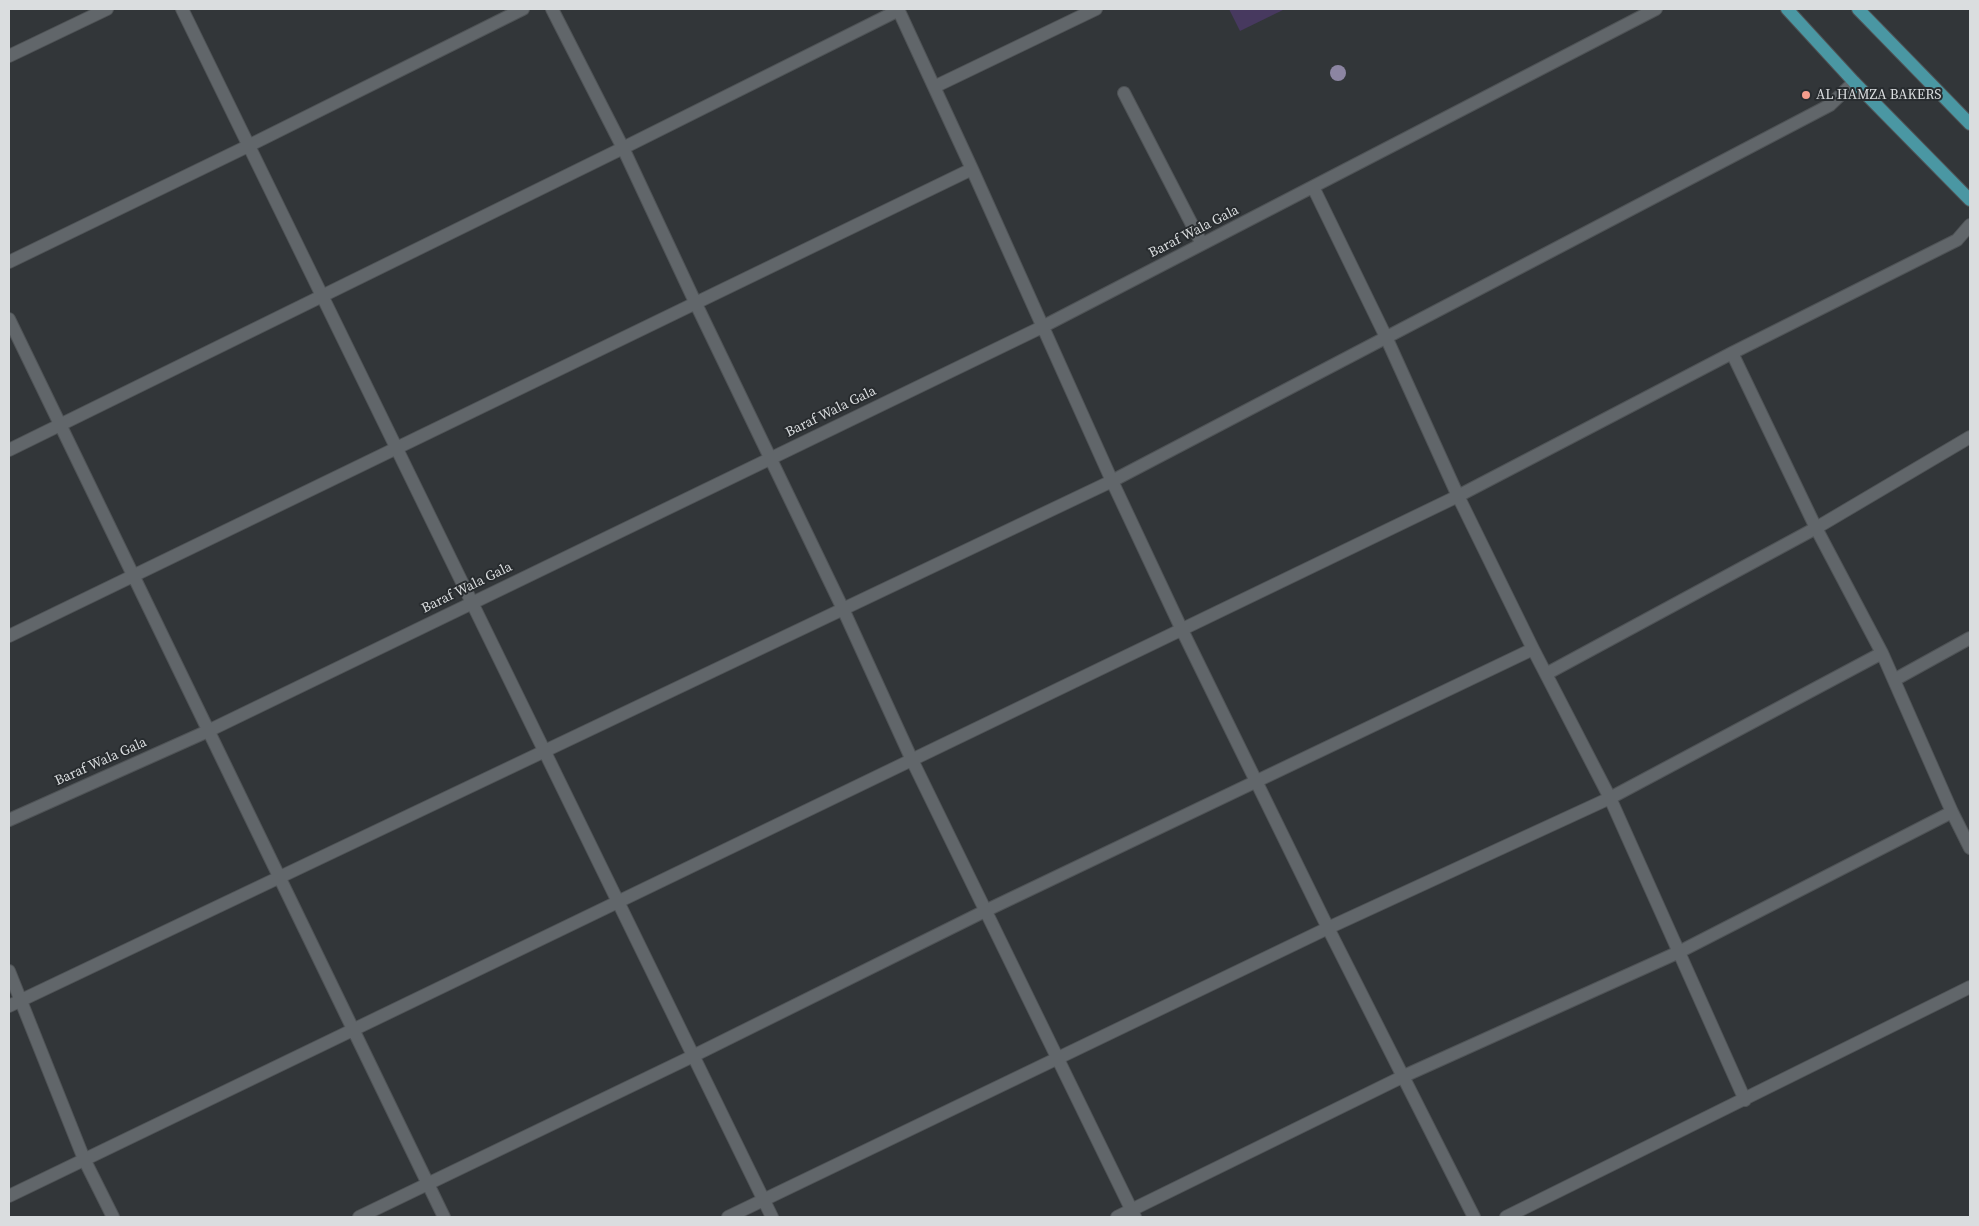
<!DOCTYPE html>
<style>
body{margin:0}
#map{position:relative;width:1979px;height:1226px;overflow:hidden;background:#323639;font-family:"Source Serif 4",serif}
canvas{display:block}
.frame{position:absolute;inset:0;border:10px solid #dadddf;pointer-events:none}
</style>
<div id="map">
<canvas width="1979" height="1226"></canvas>
<div class="frame"></div>
</div>
<script>
const ctx = document.querySelector('canvas').getContext('2d');
ctx.lineJoin = 'round';
function fillPath(path, color) { ctx.fillStyle = color; ctx.fill(path, 'evenodd'); }
const toPath = rows => new Path2D(rows.map(r => 'M' + r).join(''));
function stroke(path, color, width, dash) { ctx.strokeStyle = color; ctx.lineWidth = width; ctx.lineCap = dash ? 'butt' : 'round'; ctx.setLineDash(dash || []); ctx.stroke(path); }
function write(font, color, halo, rows, align = 'center') {
  ctx.font = font + ' "Source Serif 4",serif'; ctx.lineWidth = 4; ctx.setLineDash([]); ctx.textBaseline = 'middle'; ctx.strokeStyle = halo; ctx.fillStyle = color; for (const [text, x, y, turn = 0] of rows) {
    ctx.save(); ctx.translate(x, y); ctx.rotate((+turn || 0) * Math.PI / 180); ctx.textAlign = isNaN(turn) ? turn : align; if (halo) ctx.strokeText(text, 0, 0); ctx.fillText(text, 0, 0); ctx.restore();
  }
}
fillPath(toPath([
 [1229,9,1285,9,1240,31]
]), '#47395f');
const street = toPath([
 [182,9,772,1217],
 [552,9,623,148,696,304,843,609,912,760,1135,1217],
 [898,9,972,169,1112,481,1182,630,1328,928,1474,1217],
 [9,56,107,9],
 [934,87,1096,9],
 [1124,93,1202,244],
 [1313,187,1386,337,1458,496,1533,649,1610,798,1745,1100],
 [9,262,248,146,523,9],
 [9,319,444,1217],
 [1732,353,1816,528,1882,653,1952,812,1970,848],
 [9,450,623,148,899,10],
 [9,636,972,169],
 [1546,674,1816,528,1970,437],
 [1894,680,1970,638],
 [9,820,208,731,1042,327,1656,9],
 [9,971,84,1159,113,1217],
 [9,1006,1112,481,1830,105,1854,82],
 [9,1196,1458,496,1732,353,1957,240,1970,225],
 [359,1217,693,1056,985,911,1533,649],
 [728,1217,1328,928,1610,798,1882,653],
 [1117,1217,1404,1076,1679,952,1952,812],
 [1506,1217,1970,987]
]);
const primary = toPath([
 [1787,9,1854,82,1970,200],
 [1858,9,1970,124]
]);
stroke(street, '#4f5356', 14);
stroke(primary, '#4f5356', 14);
stroke(street, '#61666a', 12);
stroke(primary, '#4a97a3', 12);
ctx.fillStyle = '#8c85a2';
for (const [x, y] of [
 [1338,73]
]) { ctx.beginPath(); ctx.arc(x, y, 8, 0, 2 * Math.PI); ctx.fill(); }
for (const [x, y, r, color] of [
 [1806,95,5,"#f49d8c"]
]) { const dot = new Path2D(); dot.arc(x, y, r, 0, 2 * Math.PI); ctx.fillStyle = color; ctx.fill(dot); stroke(dot, '#282c2f', 2); }
write('14px', '#dadddf', '#282c2f', [
 ["AL HAMZA BAKERS",1816,95]
], 'left');
write('14px', '#dadddf', '#282c2f', [
 ["Baraf Wala Gala",1194,232,-27],
 ["Baraf Wala Gala",831,412,-26],
 ["Baraf Wala Gala",467,588,-26],
 ["Baraf Wala Gala",101,762,-24]
]);
</script>
